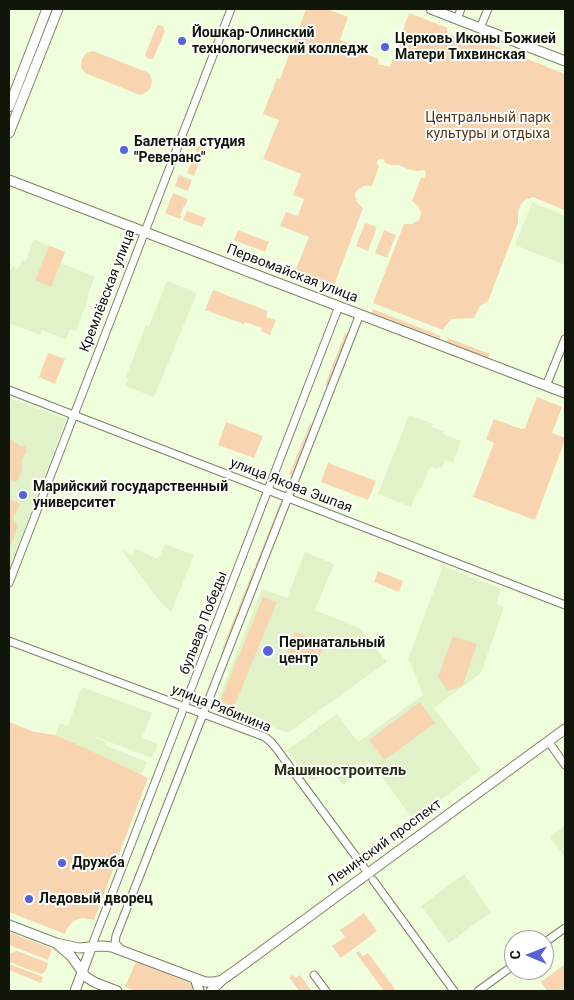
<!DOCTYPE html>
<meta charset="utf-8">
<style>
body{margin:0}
#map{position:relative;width:574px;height:1000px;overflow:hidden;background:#efffdc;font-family:Roboto,sans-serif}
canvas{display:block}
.frame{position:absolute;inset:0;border:10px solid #11160a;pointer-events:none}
.north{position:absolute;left:504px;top:930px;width:50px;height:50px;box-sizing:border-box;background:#fff;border:1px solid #a0a29d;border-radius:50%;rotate:271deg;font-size:14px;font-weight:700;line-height:20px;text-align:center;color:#11160a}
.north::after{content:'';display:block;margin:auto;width:18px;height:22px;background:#5662d8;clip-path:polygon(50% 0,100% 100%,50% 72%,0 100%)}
</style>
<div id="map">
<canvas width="574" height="1000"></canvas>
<div class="frame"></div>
<div class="north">С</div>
</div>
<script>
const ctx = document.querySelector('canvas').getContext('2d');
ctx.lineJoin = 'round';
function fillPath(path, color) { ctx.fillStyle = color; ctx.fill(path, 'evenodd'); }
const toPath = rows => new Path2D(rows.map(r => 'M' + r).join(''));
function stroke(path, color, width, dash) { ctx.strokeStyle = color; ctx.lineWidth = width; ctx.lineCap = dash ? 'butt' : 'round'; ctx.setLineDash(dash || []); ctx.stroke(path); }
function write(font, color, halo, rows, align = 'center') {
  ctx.font = font + ' Roboto,sans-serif'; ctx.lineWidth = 4; ctx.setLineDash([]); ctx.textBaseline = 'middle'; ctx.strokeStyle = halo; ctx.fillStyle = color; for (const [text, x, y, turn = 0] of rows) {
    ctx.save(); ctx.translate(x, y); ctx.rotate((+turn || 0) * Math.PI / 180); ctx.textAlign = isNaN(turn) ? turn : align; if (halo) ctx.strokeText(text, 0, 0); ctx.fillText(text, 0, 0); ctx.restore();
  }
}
fillPath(toPath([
 [532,202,565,216,565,221,563,227,565,228,565,265,515,245],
 [34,239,65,252,61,263,95,277,88,294,88,300,76,331,70,329,66,340,42,330,40,335,9,323,9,274,12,266,18,269,22,260,26,261],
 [167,281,197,293,154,397,125,386,128,379,126,377,146,325,149,326],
 [9,398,66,419,9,571],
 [409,415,433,424,432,427,444,431,443,434,461,441,453,463,445,460,442,468,439,467,438,469,430,467,421,489,419,488,411,507,378,494],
 [165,544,194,555,171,612,160,602,121,550,133,555,136,549,158,559],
 [305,552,334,564,315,610,359,628,387,662,288,733,216,705,262,589,287,598],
 [443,566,501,589,496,604,504,607,481,673,434,708,481,770,413,820,371,761,367,764,369,767,343,785,332,769,316,780,309,779,287,750,337,714,358,742,423,695,410,662,408,659],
 [82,687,152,713,142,738,158,744,152,758,88,734,106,742,105,745,147,762,144,770,143,770,141,775,81,746,55,735,60,723,68,726],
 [565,825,565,857,550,837],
 [464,874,491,912,449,943,421,906]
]), '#e1f2c9');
fillPath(toPath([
 [306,9,327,9,348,17,340,40,352,45,355,50,379,59,378,64,390,67,409,13,448,28,447,30,448,34,473,43,476,42,477,39,565,74,565,206,564,210,533,197,525,200,521,204,518,213,518,223,488,301,480,306,474,318,452,319,446,325,443,330,373,303,404,224,412,224,419,220,421,214,419,207,412,201,421,178,424,178,426,175,425,171,423,170,419,171,410,170,399,165,391,165,385,163,384,160,382,159,379,159,377,161,377,164,379,166,372,186,364,186,357,190,355,195,357,202,363,208,333,288,294,274,309,237,280,226,286,212,298,216,304,199,293,195,301,174,263,159,279,120,263,114,277,78,280,79],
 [158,25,163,26,165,31,153,59,149,59,146,57,145,55,156,28],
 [93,51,149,73,152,79,151,87,149,90,143,94,140,95,85,73,81,67,82,59,86,53],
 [202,136,208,138,194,176,187,173],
 [179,175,192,180,188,191,175,186],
 [173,193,188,199,186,205,184,206,180,216,182,216,180,219,165,213],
 [187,211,206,218,202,227,183,220],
 [365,223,377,227,368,251,356,246],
 [238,230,269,242,265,252,234,240],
 [384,230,396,235,387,258,375,253],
 [49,246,65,252,51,287,35,280],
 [213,290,268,311,266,317,276,320,270,335,261,331,262,328,245,322,244,324,205,310],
 [373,309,441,336,439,341,371,314],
 [345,333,349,334,328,386,325,385],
 [448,338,490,354,488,358,479,357,446,343],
 [48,353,65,359,55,384,39,377],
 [537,397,562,407,552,433,565,438,565,440,535,520,473,497,494,443,486,439,494,419,521,429,525,428],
 [226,422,263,436,254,458,218,445],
 [310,423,313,425,293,476,289,475],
 [10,439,20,446,25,446,27,451,22,459,22,471,17,481,15,482,10,479,9,482,9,440],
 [328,463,376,481,368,500,321,482],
 [9,499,20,503,20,505,14,516,14,520,18,526,9,550],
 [280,503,282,504,257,567,255,566],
 [254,568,256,569,225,650,222,649],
 [378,571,403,581,399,592,374,582],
 [263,597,277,602,234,707,220,701],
 [295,632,325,644,318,660,301,653,296,665,284,661],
 [453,636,477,644,463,685,448,691,438,677],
 [420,702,435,723,384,760,369,740,382,730,386,736,382,730],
 [9,722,35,732,55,735,81,746,148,778,94,920,82,918,73,921,67,929,65,934,9,912],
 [364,913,377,931,341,958,332,946,345,937,340,930],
 [9,932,52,949,48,960,9,945],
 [17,951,48,963,45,972,41,974,9,962,9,954],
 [359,951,363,956,368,953,395,989,392,991,384,991,356,953],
 [136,961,193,984,196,991,135,991,125,987],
 [9,964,43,977,41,983,9,970],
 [565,964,565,991,547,991,541,982],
 [293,975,296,978,300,975,311,990,299,991,289,977]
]), '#f8d5b0');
const minor = toPath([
 [457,19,461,9],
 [480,28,488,9],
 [546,386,565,339],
 [9,390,565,605],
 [9,583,231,9],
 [9,641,265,737,271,742,276,748,368,873],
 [548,741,565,765],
 [373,880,454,991],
 [544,943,565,928],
 [91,948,339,306],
 [121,949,115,943,116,936,360,314],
 [314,975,326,991],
 [478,991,514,965]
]);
const major = toPath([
 [431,9,565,61],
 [9,107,47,9],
 [9,133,58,9],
 [9,180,565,393],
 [9,925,56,943,79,948,102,946,112,947,205,982,214,982,222,980],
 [58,945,71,956,86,977,96,983,117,991],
 [195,978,199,991],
 [75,991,91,948],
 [211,991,222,980,243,965,565,729]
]);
stroke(minor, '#788566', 9);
stroke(major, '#788566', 11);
stroke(minor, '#fff', 7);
stroke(major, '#fff', 9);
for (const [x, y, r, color] of [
 [182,41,5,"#5662d8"],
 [385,47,5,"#5662d8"],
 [124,150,5,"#5662d8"],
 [23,495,5,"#5662d8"],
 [268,651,6,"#5662d8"],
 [62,863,5,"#5662d8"],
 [29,899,5,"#5662d8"]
]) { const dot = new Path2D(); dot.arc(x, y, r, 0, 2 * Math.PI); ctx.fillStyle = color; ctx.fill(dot); stroke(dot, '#fff', 2); }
write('bold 14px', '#11160a', '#fff', [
 ["Йошкар-Олинский",192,33],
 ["технологический колледж",192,49],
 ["Церковь Иконы Божией",395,39],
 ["Матери Тихвинская",395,55],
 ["Балетная студия",134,142],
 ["\"Реверанс\"",134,158],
 ["Марийский государственный",33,487],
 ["университет",33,503],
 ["Перинатальный",279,643],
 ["центр",279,659],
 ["Дружба",72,863],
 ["Ледовый дворец",39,899]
], 'left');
write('14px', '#563815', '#fff', [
 ["Центральный парк",488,118],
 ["культуры и отдыха",488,134]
]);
write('14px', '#11160a', '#fff', [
 ["Первомайская улица",292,274,21],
 ["Кремлёвская улица",108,291,-69],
 ["улица Якова Эшпая",291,486,21],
 ["бульвар Победы",204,623,-69],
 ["улица Рябинина",221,709,22],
 ["Ленинский проспект",385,843,-36]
]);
write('bold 15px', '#273216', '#fff', [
 ["Машиностроитель",340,771]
]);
</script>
